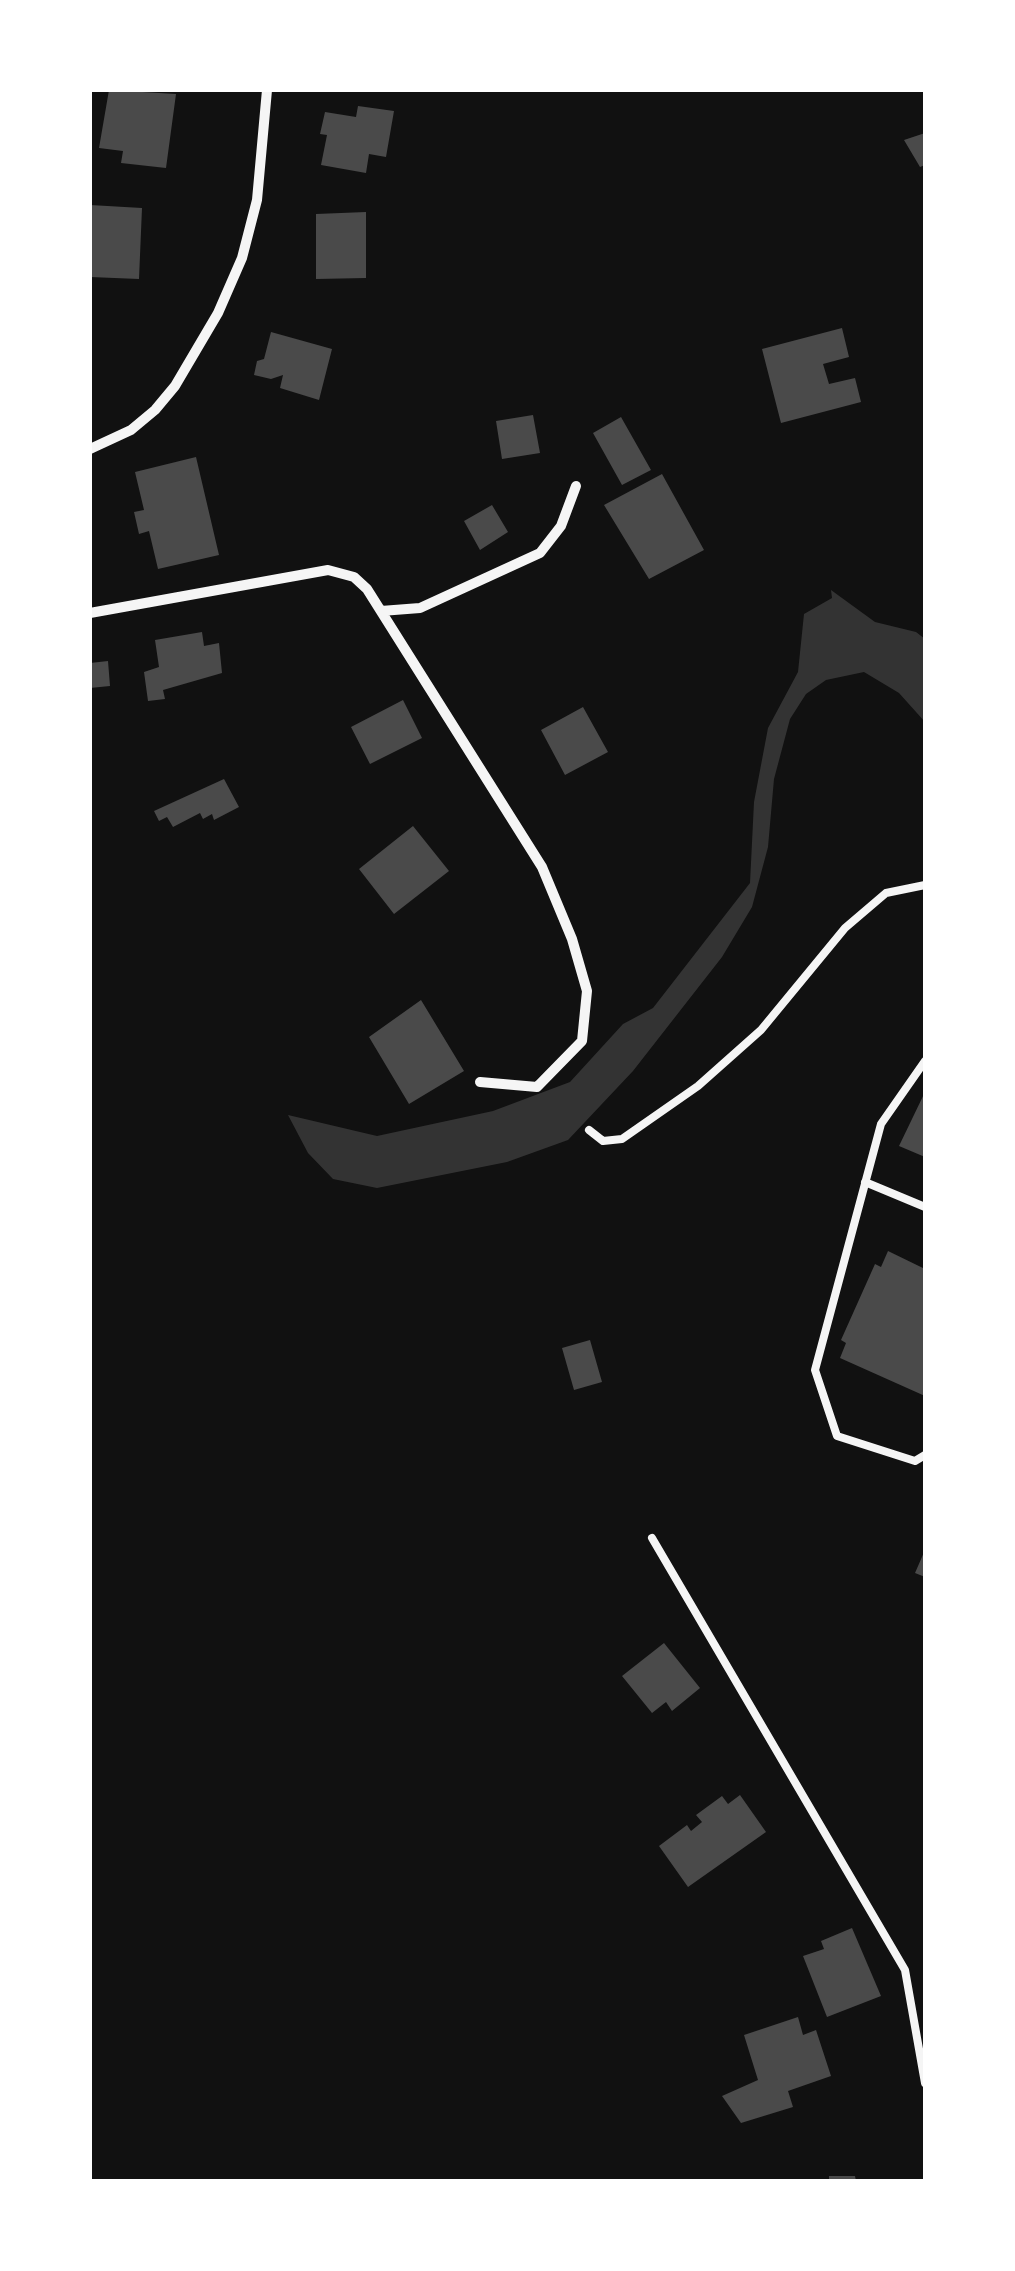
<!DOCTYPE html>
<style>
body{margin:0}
#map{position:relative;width:1015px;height:2271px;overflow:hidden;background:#111;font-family:"Source Sans 3",sans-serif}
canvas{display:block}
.frame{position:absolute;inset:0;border:92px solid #fff;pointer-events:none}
</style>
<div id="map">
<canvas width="1015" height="2271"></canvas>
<div class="frame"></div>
</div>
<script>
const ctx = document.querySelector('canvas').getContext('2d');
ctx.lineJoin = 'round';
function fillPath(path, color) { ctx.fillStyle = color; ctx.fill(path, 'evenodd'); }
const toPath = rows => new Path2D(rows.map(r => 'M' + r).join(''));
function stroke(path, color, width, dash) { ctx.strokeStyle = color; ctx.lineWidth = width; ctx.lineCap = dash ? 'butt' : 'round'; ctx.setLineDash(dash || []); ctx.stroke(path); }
fillPath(toPath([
 [831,590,875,622,916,632,925,639,925,722,899,693,864,672,826,680,806,694,790,719,774,779,768,847,752,907,722,957,633,1071,568,1140,507,1162,377,1188,333,1179,308,1153,288,1115,377,1136,493,1111,570,1082,623,1024,653,1008,750,883,754,802,768,728,798,672,804,614,832,598]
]), '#333');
fillPath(toPath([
 [109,90,176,94,166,168,121,163,123,151,99,148],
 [358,106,394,111,386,157,369,154,366,173,321,165,327,135,320,134,325,112,356,117],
 [925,133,925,165,920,167,904,140],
 [90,205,142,208,139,279,90,277],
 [366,212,366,278,316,279,316,214],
 [842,328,849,357,823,364,829,384,855,378,861,402,781,423,762,349],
 [271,332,332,349,319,400,280,388,283,375,271,379,254,375,257,361,264,359],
 [533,415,540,453,502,459,496,421],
 [621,417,651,470,622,485,593,433],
 [196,457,219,555,158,569,149,531,139,534,134,512,144,510,135,472],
 [662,474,704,550,649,579,604,505],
 [492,505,508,532,480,550,464,521],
 [202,632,204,646,219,643,222,673,163,690,165,699,148,701,144,672,159,667,155,640],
 [108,661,110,686,90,688,90,663],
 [403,700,422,738,370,764,351,727],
 [583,707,608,752,565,775,541,730],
 [224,779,239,807,214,820,212,814,203,819,200,813,173,827,167,817,159,821,154,811],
 [413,826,449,871,394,914,359,869],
 [421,1000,464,1071,409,1104,369,1037],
 [925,1092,925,1157,899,1146],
 [888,1251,925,1269,925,1396,840,1358,846,1343,841,1340,875,1264,881,1267],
 [590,1340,602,1382,574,1390,562,1348],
 [925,1550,925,1577,915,1573],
 [664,1643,700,1688,672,1711,666,1702,652,1713,622,1676],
 [740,1795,766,1832,688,1887,659,1846,687,1825,691,1831,702,1822,696,1815,722,1796,728,1804],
 [852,1928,881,1996,827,2017,803,1956,824,1949,821,1941],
 [798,2017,803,2035,816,2030,831,2076,788,2091,793,2107,741,2123,722,2096,758,2080,744,2035],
 [829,2176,855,2176,856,2181,829,2181]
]), '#4a4a4a');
stroke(toPath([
 [925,1061,881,1124,815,1370,837,1436,915,1461,925,1455],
 [589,1130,603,1141,622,1139,698,1086,761,1030,845,928,886,893,925,885],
 [865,1182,925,1207],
 [652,1538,905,1970,925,2083]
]), '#f5f5f5', 8);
stroke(toPath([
 [90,449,131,430,155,410,175,386,218,313,242,258,257,200,267,90],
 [381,611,420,608,540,553,561,526,576,486],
 [90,613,328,570,354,577,367,589,542,867,572,939,587,991,582,1041,537,1087,480,1082]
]), '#f5f5f5', 10);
</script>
